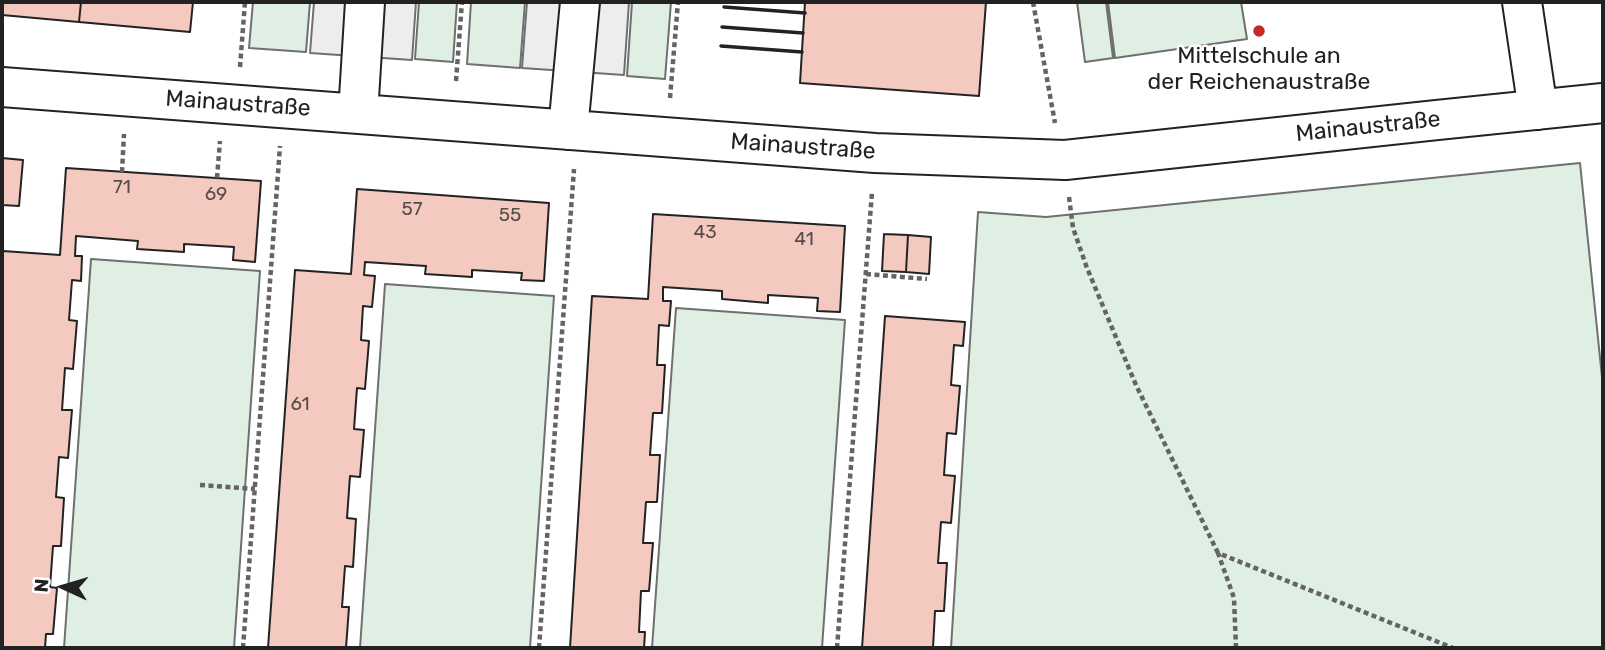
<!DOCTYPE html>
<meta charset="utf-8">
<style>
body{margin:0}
#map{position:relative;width:1605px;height:650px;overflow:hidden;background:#fff;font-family:Rubik,sans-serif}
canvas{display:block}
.frame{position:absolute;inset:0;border:4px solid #222;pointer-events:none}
.north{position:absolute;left:28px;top:552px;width:70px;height:70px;-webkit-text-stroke:5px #fff;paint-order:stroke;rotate:274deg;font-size:19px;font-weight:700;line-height:28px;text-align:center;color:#222}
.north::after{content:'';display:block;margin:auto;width:24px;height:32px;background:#222;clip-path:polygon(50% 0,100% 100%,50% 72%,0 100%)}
</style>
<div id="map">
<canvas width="1605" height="650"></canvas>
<div class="frame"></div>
<div class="north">N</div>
</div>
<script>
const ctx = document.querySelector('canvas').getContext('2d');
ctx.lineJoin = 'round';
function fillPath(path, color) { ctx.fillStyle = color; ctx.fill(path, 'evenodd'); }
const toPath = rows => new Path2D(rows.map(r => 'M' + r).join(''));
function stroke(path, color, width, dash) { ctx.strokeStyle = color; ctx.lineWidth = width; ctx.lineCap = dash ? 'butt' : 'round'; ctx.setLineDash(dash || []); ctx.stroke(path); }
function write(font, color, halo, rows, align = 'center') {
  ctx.font = font + ' Rubik,sans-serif'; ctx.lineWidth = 5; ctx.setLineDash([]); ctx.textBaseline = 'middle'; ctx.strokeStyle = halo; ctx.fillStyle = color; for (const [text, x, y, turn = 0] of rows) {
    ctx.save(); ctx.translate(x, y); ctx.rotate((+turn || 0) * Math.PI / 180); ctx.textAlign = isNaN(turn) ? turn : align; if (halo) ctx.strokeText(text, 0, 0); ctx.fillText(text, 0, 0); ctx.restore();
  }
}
const green = toPath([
 [253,2,310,2,306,52,249,48,253,2],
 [419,2,457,2,453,62,415,59,419,2],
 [471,2,525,2,520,68,467,64,471,2],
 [632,2,671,2,665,79,627,76,632,2],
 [1077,2,1106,2,1113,58,1085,62,1077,2],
 [1108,2,1241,2,1247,39,1115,58,1108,2],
 [1580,163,1603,387,1603,648,951,648,978,212,1046,217,1580,163],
 [91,259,260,271,234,648,64,648,91,259],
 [385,284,554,296,530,648,360,648,385,284],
 [676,308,845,320,822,648,652,648,676,308]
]);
fillPath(green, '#e0efe3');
stroke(green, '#6f6f6f', 2);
const parking = toPath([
 [314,2,416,2,412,60,310,53,314,2],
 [527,2,629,2,624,75,522,68,527,2]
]);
fillPath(parking, '#ededed');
stroke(parking, '#6f6f6f', 2);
const building = toPath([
 [2,2,81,2,79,22,2,15,2,2],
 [81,2,193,2,190,32,79,22,81,2],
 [805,2,986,2,979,96,800,83,805,2],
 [2,158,23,160,19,206,2,205,2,158],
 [66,168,261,181,255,262,233,260,234,247,184,244,184,252,137,249,138,241,76,236,75,256,82,256,81,281,72,280,69,320,77,321,73,369,65,368,62,410,72,410,68,458,59,457,56,497,64,498,61,546,53,546,50,587,57,588,53,634,46,634,45,648,2,648,3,251,60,255,66,168],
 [357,189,549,203,544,281,521,280,522,273,472,270,472,277,425,274,426,266,365,262,364,275,375,276,372,307,363,306,361,340,369,341,365,389,357,388,354,429,364,430,360,477,350,476,347,518,356,519,353,567,345,566,342,607,349,607,346,648,268,648,295,270,351,274,357,189],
 [653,214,845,226,840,312,817,311,818,298,768,295,768,303,722,299,722,291,663,287,663,301,671,301,669,326,659,325,657,365,665,365,662,413,653,413,650,455,660,455,657,502,646,502,643,543,653,543,649,591,641,591,639,632,645,632,644,648,570,648,592,296,648,299,653,214],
 [884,234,908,235,906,272,882,271,884,234],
 [908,235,931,237,929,274,906,272,908,235],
 [885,316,965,322,963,346,954,345,951,385,960,386,956,434,947,433,944,475,955,476,951,523,941,522,938,563,947,563,944,611,935,611,933,648,862,648,885,316]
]);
fillPath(building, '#f3c9c0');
stroke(building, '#222', 2);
const minor = toPath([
 [1522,2,1538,110],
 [2,87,875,153,1065,160,1437,120,1603,103],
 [358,114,365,2],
 [568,130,580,2]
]);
stroke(minor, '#222', 42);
stroke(toPath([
 [1033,2,1055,123],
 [240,67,245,2],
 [456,81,462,2],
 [670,98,678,2],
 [122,172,124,134],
 [217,178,220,141],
 [1069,197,1073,228,1087,268,1136,385,1218,553],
 [866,274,927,279],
 [200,485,255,489],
 [243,648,280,146],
 [539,648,574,169],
 [837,648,872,192],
 [1236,648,1234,598,1218,553,1453,648]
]), '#646464', 4.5, [5, 3.5]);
stroke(minor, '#fff', 38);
stroke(toPath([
 [724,7,805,13],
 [722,27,803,33],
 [721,46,802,52]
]), '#222', 3.5);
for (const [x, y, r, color] of [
 [1259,31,7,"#c62828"]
]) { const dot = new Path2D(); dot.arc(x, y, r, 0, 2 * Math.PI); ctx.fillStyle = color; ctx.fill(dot); stroke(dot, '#fff', 2.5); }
write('19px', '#564c4a', null, [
 ["71",122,188],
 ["69",216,195],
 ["57",412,210],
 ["55",510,216],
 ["43",705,233],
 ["41",804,240],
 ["61",300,405]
]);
write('23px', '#222', '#fff', [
 ["Mittelschule an",1259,56],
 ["der Reichenaustraße",1259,82]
]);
write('23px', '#222', '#fff', [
 ["Mainaustraße",238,104,4],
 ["Mainaustraße",1368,127,-6],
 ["Mainaustraße",803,147,4]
]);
</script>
